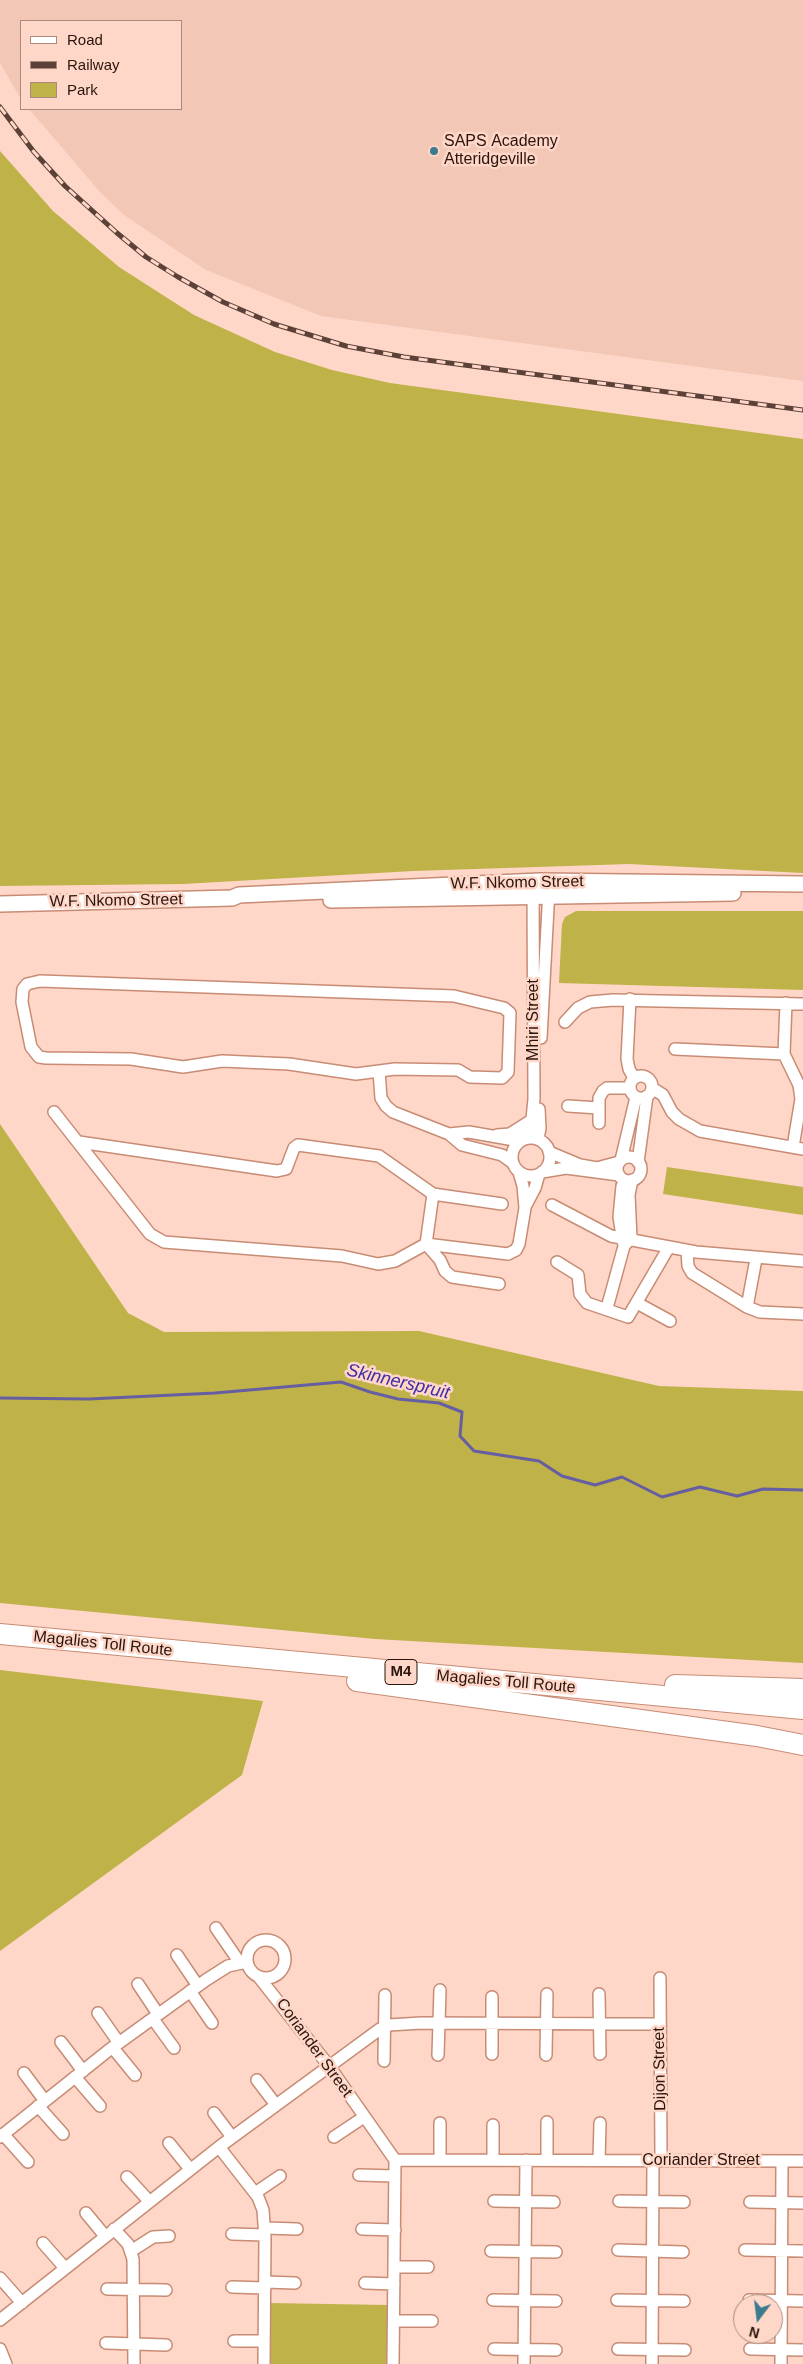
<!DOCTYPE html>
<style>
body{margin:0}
#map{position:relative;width:803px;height:2364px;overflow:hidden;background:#ffd7c8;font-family:Helvetica,sans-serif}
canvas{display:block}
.legend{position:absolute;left:20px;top:20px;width:162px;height:90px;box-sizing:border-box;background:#ffd7c8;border:1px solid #aa897c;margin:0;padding:6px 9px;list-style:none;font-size:15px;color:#2a140b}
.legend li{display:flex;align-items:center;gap:10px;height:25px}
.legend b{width:25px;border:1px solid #aa897c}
.north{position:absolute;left:733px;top:2294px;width:50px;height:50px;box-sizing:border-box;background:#ffd7c8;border:1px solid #aa897c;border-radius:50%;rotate:195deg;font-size:14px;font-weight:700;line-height:20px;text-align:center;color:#2a140b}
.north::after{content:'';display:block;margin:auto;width:18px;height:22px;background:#3b7a8f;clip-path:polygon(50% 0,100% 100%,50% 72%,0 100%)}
</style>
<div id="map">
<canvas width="803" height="2364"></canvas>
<ul class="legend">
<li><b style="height:6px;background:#fff"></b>Road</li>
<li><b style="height:6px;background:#5b4137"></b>Railway</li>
<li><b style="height:14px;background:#bfb248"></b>Park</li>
</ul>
<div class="north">N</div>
</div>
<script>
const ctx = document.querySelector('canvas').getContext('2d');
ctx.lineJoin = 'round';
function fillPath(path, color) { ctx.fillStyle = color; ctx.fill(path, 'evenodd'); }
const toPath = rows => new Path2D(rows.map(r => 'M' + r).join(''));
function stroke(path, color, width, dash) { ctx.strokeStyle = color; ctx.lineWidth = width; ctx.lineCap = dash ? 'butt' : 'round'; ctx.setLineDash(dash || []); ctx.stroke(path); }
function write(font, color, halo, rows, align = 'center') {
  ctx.font = font + ' Helvetica,sans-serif'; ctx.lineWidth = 5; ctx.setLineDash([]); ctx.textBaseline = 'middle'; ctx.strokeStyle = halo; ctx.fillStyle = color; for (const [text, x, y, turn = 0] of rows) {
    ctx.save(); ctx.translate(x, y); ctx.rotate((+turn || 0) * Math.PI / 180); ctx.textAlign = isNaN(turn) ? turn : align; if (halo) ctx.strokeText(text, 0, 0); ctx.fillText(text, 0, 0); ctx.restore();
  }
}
fillPath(toPath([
 [0,0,803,0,803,381,321,316,206,270,124,215,100,192,29,109,181,109,181,21,21,21,21,99,0,63]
]), '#f2c7b6');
fillPath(toPath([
 [0,151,53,211,119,267,194,315,275,352,332,370,390,383,803,439,803,873,629,864,413,871,183,884,0,886],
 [576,911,803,911,803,990,559,983,562,924,565,917],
 [0,1124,128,1313,164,1332,419,1331,659,1386,803,1391,803,1663,375,1639,0,1603],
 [667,1167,803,1187,803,1215,663,1194],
 [0,1670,263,1701,242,1775,0,1951],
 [269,2303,388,2305,388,2364,269,2364]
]), '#bfb248');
stroke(toPath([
 [0,1398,89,1399,215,1393,341,1382,370,1392,398,1399,439,1403,462,1412,460,1436,474,1451,539,1461,562,1476,595,1485,622,1477,662,1497,700,1487,737,1496,763,1489,803,1490]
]), '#665ea2', 3);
const street = toPath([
 [40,981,454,996,504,1008,510,1013,508,1072,502,1078,470,1077,458,1070,395,1069,356,1074,289,1064,222,1061,183,1067,131,1059,46,1058,39,1057,31,1047,22,1002,23,989,27,984,40,981],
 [630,999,627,1059,629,1069,634,1078],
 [786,1003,784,1054,799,1085,801,1099,793,1147],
 [565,1022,578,1008,590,1002,613,1000,803,1004],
 [541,1038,549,889],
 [675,1049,784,1054],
 [379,1071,381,1098,386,1106,393,1112,449,1134,469,1132,520,1141],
 '630 1087a11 11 0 1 1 22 0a11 11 0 1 1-22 0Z',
 [652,1088,663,1095,672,1112,679,1119,700,1131,803,1149],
 [568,1106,599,1108],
 [54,1112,150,1234,164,1242,342,1256,378,1264,395,1261,426,1244,508,1254,516,1250,519,1244,525,1208,523,1186,519,1172],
 [599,1123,599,1098,603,1091,607,1088,629,1088],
 [449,1134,462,1145,502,1155,513,1163],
 [497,1135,510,1134,532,1120],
 '512 1157a19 19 0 1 1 38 0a19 19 0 1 1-38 0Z',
 [523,1139,531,1129,534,1099,533,889],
 [538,1139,540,1128,539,1109],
 [79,1142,277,1171,286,1169,294,1148,298,1145,379,1156,433,1194,502,1204],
 [549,1152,580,1165,597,1168,619,1162],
 '617 1169a12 12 0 1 1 24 0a12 12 0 1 1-24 0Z',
 [621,1160,636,1097],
 [638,1162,647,1096],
 [542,1172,566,1168,619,1175],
 [622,1186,619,1217,623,1242],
 [433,1194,426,1244,440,1260,445,1271,452,1277,499,1284],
 [552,1205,611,1236,696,1252,803,1261],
 [525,1207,535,1188,539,1174],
 [687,1251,688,1266,692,1273,747,1307,760,1312,803,1314],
 [557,1262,578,1275,580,1294,587,1303,628,1317,669,1247],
 [637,1303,670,1321],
 [747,1307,756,1259],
 [607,1308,624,1246,631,1238,629,1195,632,1180],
 [216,1928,240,1963],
 '247 1959a19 19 0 1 1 38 0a19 19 0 1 1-38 0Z',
 [177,1955,198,1986],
 [258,1976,329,2066,395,2160],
 [660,1978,661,2160],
 [138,1984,158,2014],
 [190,1991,212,2023],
 [599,1994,600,2054],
 [492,1997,492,2054],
 [98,2013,119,2043],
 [153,2019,174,2048],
 [61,2042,83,2071],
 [113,2048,135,2075],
 [438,2055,440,1990],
 [546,2055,547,1994],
 [384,2061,385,1995],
 [24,2073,45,2101],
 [75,2077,100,2106],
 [257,2080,276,2105],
 [38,2106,63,2134],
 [214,2113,232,2137],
 [547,2122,547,2160],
 [440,2123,440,2160],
 [493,2125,493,2160],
 [3,2134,28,2162],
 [0,2137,109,2050,206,1980,228,1966,247,1962],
 [334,2137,364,2117],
 [169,2143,190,2169],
 [219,2147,258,2197,263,2210,265,2238,264,2364],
 [395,2160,803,2161],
 [599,2160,600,2123],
 [359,2175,395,2176],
 [127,2177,149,2201],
 [255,2193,280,2176],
 [494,2201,554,2202],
 [619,2201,684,2202],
 [750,2202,803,2203],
 [86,2213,105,2236],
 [265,2228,297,2229],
 [114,2229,128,2244,133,2259,134,2364],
 [362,2229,395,2230],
 [232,2234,265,2235],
 [43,2243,65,2268],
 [618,2250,683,2252],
 [745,2250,803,2251],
 [131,2251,153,2237,169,2236],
 [491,2251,556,2252],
 [394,2267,428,2267],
 [0,2278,22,2303],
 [265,2282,295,2283],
 [365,2283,394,2284],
 [232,2287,265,2288],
 [107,2289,166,2290],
 [493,2300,556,2301],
 [617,2300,684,2301],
 [749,2300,803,2301],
 [0,2320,219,2147,380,2029,389,2025,421,2023,659,2024],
 [394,2321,432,2321],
 [234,2341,264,2341],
 [106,2343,166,2345],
 [0,2349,6,2364],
 [494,2349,556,2350],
 [618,2349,685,2350],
 [750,2349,803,2350],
 [393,2364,395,2160],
 [524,2364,526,2160],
 [652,2364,653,2160],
 [781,2364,782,2161]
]);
const secondary = toPath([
 [331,900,733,893],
 [0,904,232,898,239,895,539,881,803,884]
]);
const highway = toPath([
 [0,1634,803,1709],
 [357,1681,757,1736,803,1745],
 [675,1685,803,1689]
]);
stroke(street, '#c88b74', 14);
stroke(secondary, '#c88b74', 18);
stroke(highway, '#c88b74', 22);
stroke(street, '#fff', 11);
stroke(secondary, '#fff', 15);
stroke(highway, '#fff', 20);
const rail = toPath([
 [0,107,34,152,65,186,117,233,146,257,178,277,223,302,274,324,346,346,404,357,803,410]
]);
stroke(rail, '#5b4137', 5);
stroke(rail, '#ffd7c8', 3, [9]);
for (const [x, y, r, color] of [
 [434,151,5,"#3b7a8f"]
]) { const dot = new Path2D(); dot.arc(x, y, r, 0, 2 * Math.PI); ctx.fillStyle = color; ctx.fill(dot); stroke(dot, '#ffd7c8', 2); }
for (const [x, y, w] of [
 [401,1672,32]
]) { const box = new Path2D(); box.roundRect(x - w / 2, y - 12.5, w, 25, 4); ctx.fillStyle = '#ffd7c8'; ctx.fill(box); stroke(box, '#2a140b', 1); }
write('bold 15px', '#2a140b', null, [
 ["M4",401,1672]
]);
write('16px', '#2a140b', '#ffd7c8', [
 ["SAPS Academy",444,142],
 ["Atteridgeville",444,160]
], 'left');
write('16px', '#2a140b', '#ffd7c8', [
 ["W.F. Nkomo Street",517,883,-1],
 ["W.F. Nkomo Street",116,901,-1],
 ["Mhiri Street",534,1020,-90],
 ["Magalies Toll Route",103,1644,6],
 ["Magalies Toll Route",506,1682,5],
 ["Coriander Street",314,2048,54],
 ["Dijon Street",660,2069,-91],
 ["Coriander Street",701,2161]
]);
write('italic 18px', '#402ea3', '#ffd7c8', [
 ["Skinnerspruit",398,1382,13]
]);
</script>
